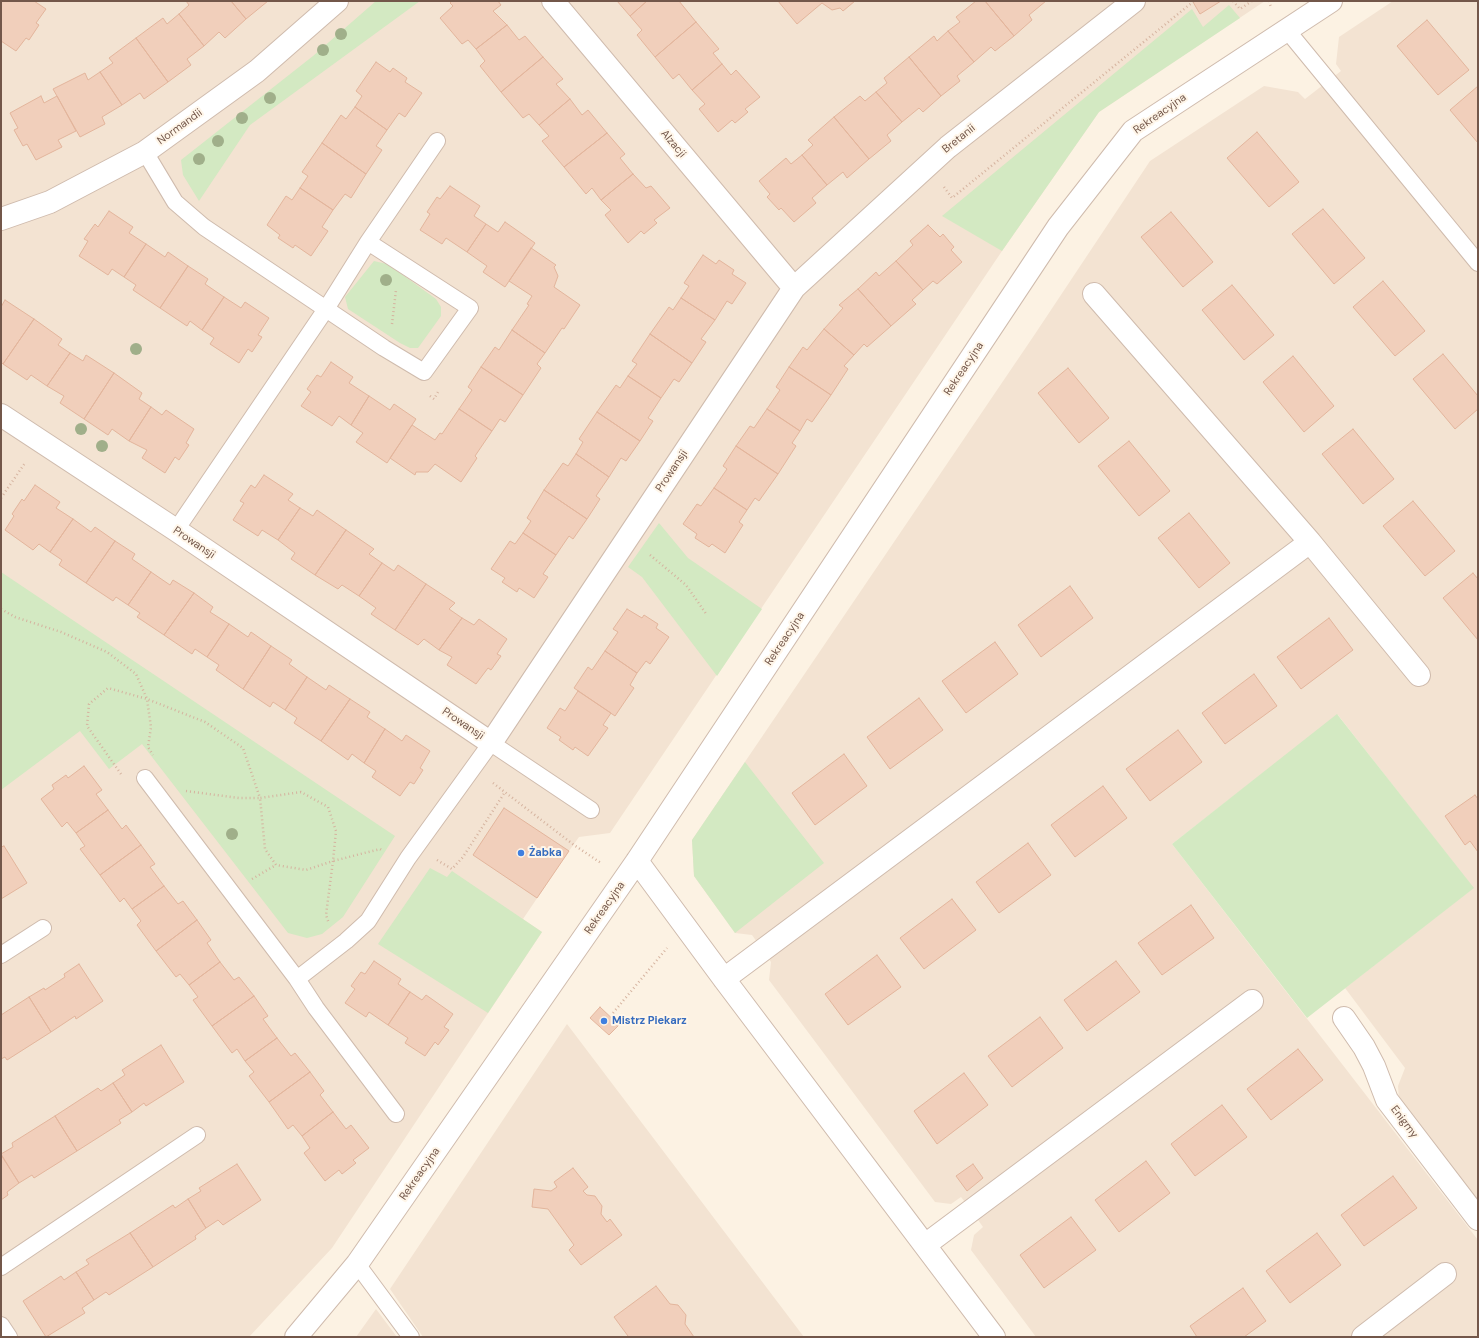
<!DOCTYPE html>
<meta charset="utf-8">
<style>
body{margin:0}
#map{position:relative;width:1479px;height:1338px;overflow:hidden;background:#fcf2e3;font-family:"DM Sans",sans-serif}
canvas{display:block}
.frame{position:absolute;inset:0;border:2px solid #73574a;pointer-events:none}
</style>
<div id="map">
<canvas width="1479" height="1338"></canvas>
<div class="frame"></div>
</div>
<script>
const ctx = document.querySelector('canvas').getContext('2d');
ctx.lineJoin = 'round';
function fillPath(path, color) { ctx.fillStyle = color; ctx.fill(path, 'evenodd'); }
const toPath = rows => new Path2D(rows.map(r => 'M' + r).join(''));
function stroke(path, color, width, dash) { ctx.strokeStyle = color; ctx.lineWidth = width; ctx.lineCap = dash ? 'butt' : 'round'; ctx.setLineDash(dash || []); ctx.stroke(path); }
function write(font, color, halo, rows, align = 'center') {
  ctx.font = font + ' "DM Sans",sans-serif'; ctx.lineWidth = 4; ctx.setLineDash([]); ctx.textBaseline = 'middle'; ctx.strokeStyle = halo; ctx.fillStyle = color; for (const [text, x, y, turn = 0] of rows) {
    ctx.save(); ctx.translate(x, y); ctx.rotate((+turn || 0) * Math.PI / 180); ctx.textAlign = isNaN(turn) ? turn : align; if (halo) ctx.strokeText(text, 0, 0); ctx.fillText(text, 0, 0); ctx.restore();
  }
}
fillPath(toPath([
 [1,1,1265,1,1099,112,1002,251,610,833,579,837,569,851,523,919,542,932,332,1248,249,1337,1,1337],
 [1393,1,1478,1,1478,1202,1399,1100,1398,1086,1405,1068,1345,988,1473,888,1338,715,1172,844,1478,1240,1478,1337,1036,1337,971,1250,974,1235,983,1227,971,1210,961,1197,951,1204,935,1202,769,980,771,962,752,935,735,933,694,876,692,840,1035,334,1150,161,1264,86,1298,92,1305,99,1341,71,1336,64,1339,37],
 [567,1024,804,1337,423,1337,390,1289],
 [376,1309,397,1337,356,1337]
]), '#f3e3d2');
fillPath(toPath([
 [376,1,420,1,250,125,199,201,183,175,181,160,313,56],
 [1229,5,1240,18,1099,112,1002,251,942,216,1192,9,1203,27],
 [374,261,387,264,396,270,436,299,441,307,441,316,418,348,410,348,400,343,348,309,345,297],
 [659,523,688,558,762,609,717,676,642,577,628,567],
 [1,572,395,836,343,917,322,934,307,938,288,933,142,744,109,769,80,731,1,790],
 [1337,714,1474,888,1307,1018,1172,844],
 [745,762,824,863,735,933,694,876,692,840],
 [430,868,447,877,452,871,542,932,488,1013,378,944]
]), '#d3e9c2');
const building = toPath([
 [1,1,34,1,46,9,36,23,39,25,29,40,26,38,16,51,1,41,1,1],
 [186,1,231,1,246,19,225,38,219,32,204,46,179,14,189,5,186,1],
 [231,1,268,1,246,19,231,1],
 [452,1,498,1,501,5,493,11,507,25,476,49,468,40,462,44,440,18,453,6,450,3,452,1],
 [617,1,647,1,630,16,617,1],
 [647,1,679,1,696,22,655,57,637,35,642,30,630,16,647,1],
 [778,1,855,1,843,11,840,8,832,10,822,3,797,24,778,1],
 [976,1,985,1,1014,36,995,51,991,47,974,62,948,31,960,22,956,17,976,1],
 [985,1,1046,1,1029,15,1032,20,1014,36,985,1],
 [1195,1,1221,1,1200,14,1193,2,1195,1],
 [179,14,204,46,187,59,191,65,168,82,136,38,163,18,167,24,179,14],
 [1427,20,1469,70,1438,95,1397,46,1427,20],
 [696,22,719,49,713,53,722,64,692,90,679,74,673,79,655,57,696,22],
 [507,25,519,40,525,36,543,57,501,92,480,66,485,61,476,49,507,25],
 [948,31,974,62,957,76,960,81,941,96,909,57,934,36,937,41,948,31],
 [136,38,168,82,144,99,140,93,122,105,100,72,113,63,109,58,136,38],
 [543,57,563,79,556,84,570,99,539,125,529,114,523,118,501,92,543,57],
 [909,57,941,96,923,112,919,108,902,122,876,92,887,83,884,78,909,57],
 [376,62,390,72,393,68,407,78,405,82,422,93,405,117,399,113,387,130,355,107,362,96,356,91,376,62],
 [722,64,731,75,736,70,760,97,745,109,748,112,735,123,732,120,718,132,699,109,705,104,692,90,722,64],
 [100,72,122,105,102,117,105,124,80,137,53,89,85,73,88,80,100,72],
 [1478,86,1478,143,1450,110,1478,86],
 [876,92,902,122,887,135,891,141,869,159,834,117,860,96,865,101,876,92],
 [41,96,44,103,57,96,76,131,58,140,62,147,36,160,27,144,23,146,14,130,18,128,10,113,41,96],
 [570,99,582,115,588,110,607,133,564,167,542,141,549,136,539,125,570,99],
 [355,107,387,130,376,146,382,150,366,174,322,143,341,115,346,119,355,107],
 [834,117,869,159,847,178,843,172,827,185,802,155,813,145,808,140,834,117],
 [1257,132,1299,182,1269,207,1227,158,1257,132],
 [607,133,625,154,620,158,633,174,601,200,592,188,586,194,564,167,607,133],
 [322,143,366,174,351,198,345,194,333,210,300,188,308,176,302,172,322,143],
 [802,155,827,185,812,198,816,203,794,222,781,208,779,210,767,197,770,194,759,181,786,158,791,164,802,155],
 [633,174,646,188,651,186,670,208,654,220,657,223,644,234,641,231,628,243,605,215,611,210,601,200,633,174],
 [450,186,480,206,474,216,486,224,467,252,446,238,442,244,420,230,430,214,427,212,437,197,440,199,450,186],
 [300,188,333,210,322,227,328,231,311,256,295,245,293,248,278,238,280,235,267,225,286,196,292,200,300,188],
 [1323,209,1365,258,1334,284,1292,234,1323,209],
 [109,211,133,227,129,233,146,244,124,277,112,269,108,275,79,256,88,241,84,239,95,224,98,227,109,211],
 [1171,212,1213,262,1183,287,1141,237,1171,212],
 [505,222,535,243,505,287,483,272,487,266,467,252,486,224,498,232,505,222],
 [928,225,940,237,943,234,954,247,951,250,962,262,937,284,933,281,923,290,896,261,913,245,910,241,928,225],
 [146,244,165,257,168,252,188,266,160,308,133,290,136,285,124,277,146,244],
 [531,248,556,265,554,267,558,276,554,287,580,305,564,329,562,328,545,353,512,330,529,305,527,304,532,296,509,281,531,248],
 [703,255,716,264,719,260,734,270,732,274,746,283,732,304,727,301,715,320,681,298,689,286,684,283,703,255],
 [896,261,923,290,912,300,916,304,891,326,858,289,876,272,879,276,896,261],
 [188,266,208,279,205,284,224,297,202,330,190,321,187,326,160,308,188,266],
 [1383,281,1425,331,1395,356,1353,307,1383,281],
 [1232,285,1274,335,1244,360,1202,310,1232,285],
 [858,289,891,326,867,347,864,344,854,355,824,329,843,308,839,305,858,289],
 [224,297,241,308,245,302,269,318,258,335,262,337,252,352,248,349,239,363,210,344,214,338,202,330,224,297],
 [681,298,715,320,701,339,706,342,692,363,650,334,669,307,673,310,681,298],
 [5,300,34,319,3,364,1,362,1,307,5,300],
 [34,319,62,339,58,345,70,353,47,386,31,375,27,380,3,364,34,319],
 [824,329,854,355,844,366,848,369,831,395,789,367,803,347,807,350,824,329],
 [512,330,545,353,537,364,541,368,523,395,481,367,495,347,499,350,512,330],
 [650,334,692,363,679,382,674,379,661,398,628,376,637,364,632,361,650,334],
 [70,353,83,361,86,355,114,373,84,419,60,403,64,396,47,386,70,353],
 [1443,354,1478,396,1478,409,1455,429,1413,379,1443,354],
 [1293,356,1334,406,1304,432,1263,382,1293,356],
 [331,362,353,377,349,383,369,396,351,425,339,416,332,426,301,406,311,392,307,389,317,375,321,377,331,362],
 [481,367,523,395,505,422,500,419,492,431,459,409,472,390,468,387,481,367],
 [789,367,831,395,812,422,807,419,800,431,767,409,780,390,776,387,789,367],
 [1068,368,1109,418,1079,443,1038,393,1068,368],
 [114,373,142,393,139,399,151,407,129,441,112,429,108,435,84,419,114,373],
 [628,376,661,398,648,418,653,421,640,441,597,412,616,385,620,388,628,376],
 [369,396,390,410,394,404,416,419,387,463,356,442,363,433,351,425,369,396],
 [151,407,162,415,166,410,194,429,186,443,189,445,179,460,175,457,165,473,142,458,147,450,129,441,151,407],
 [459,409,492,431,475,456,477,458,461,482,435,464,428,472,416,472,415,475,390,458,412,425,435,440,440,433,442,434,459,409],
 [767,409,800,431,792,443,796,446,778,474,736,446,750,426,754,428,767,409],
 [597,412,640,441,626,461,621,458,609,477,576,454,583,442,579,439,597,412],
 [1353,429,1394,479,1363,504,1322,454,1353,429],
 [1129,441,1170,491,1139,516,1098,466,1129,441],
 [736,446,778,474,759,501,755,498,747,510,714,488,727,469,723,466,736,446],
 [576,454,609,477,596,496,600,499,587,519,544,490,563,463,568,466,576,454],
 [264,475,293,494,288,500,300,508,278,540,262,530,258,536,233,520,244,503,240,501,251,485,255,488,264,475],
 [35,485,60,502,56,508,73,519,50,552,39,544,33,550,5,530,14,516,12,514,22,499,24,501,35,485],
 [714,488,747,510,739,522,743,525,725,553,712,544,709,547,695,538,697,534,683,524,697,504,701,506,714,488],
 [544,490,587,519,573,539,569,536,556,555,523,533,531,521,527,518,544,490],
 [1413,501,1455,551,1425,576,1383,526,1413,501],
 [300,508,313,516,317,510,346,530,315,575,291,559,295,553,278,540,300,508],
 [1189,513,1230,563,1199,588,1158,538,1189,513],
 [73,519,91,532,95,527,115,541,86,583,59,565,62,560,50,552,73,519],
 [346,530,374,549,369,554,382,563,359,596,342,585,338,589,315,575,346,530],
 [523,533,556,555,543,574,548,577,534,598,519,588,517,592,502,582,505,578,491,569,510,541,515,544,523,533],
 [115,541,135,554,132,559,151,572,128,605,116,597,113,601,86,583,115,541],
 [382,563,394,571,398,565,426,584,395,630,371,614,376,608,359,596,382,563],
 [151,572,170,585,173,580,194,593,164,635,137,617,140,613,128,605,151,572],
 [1473,573,1478,579,1478,640,1443,598,1473,573],
 [426,584,455,603,449,609,462,618,439,650,424,639,418,645,395,630,426,584],
 [1070,586,1093,618,1041,657,1018,625,1070,586],
 [194,593,213,607,210,612,229,624,207,657,195,649,192,654,164,635,194,593],
 [627,609,642,618,644,615,658,624,656,628,669,637,650,664,646,661,637,673,605,651,618,632,613,629,627,609],
 [462,618,474,625,479,619,507,639,497,654,501,656,491,670,488,668,476,684,447,665,452,657,439,650,462,618],
 [1329,618,1353,650,1301,689,1277,657,1329,618],
 [229,624,248,637,251,632,271,646,243,689,216,670,219,665,207,657,229,624],
 [995,642,1018,674,966,713,942,681,995,642],
 [271,646,292,660,289,664,307,677,285,710,273,702,270,707,243,689,271,646],
 [605,651,637,673,630,685,634,688,615,716,574,688,588,667,592,670,605,651],
 [1254,674,1277,706,1225,744,1202,713,1254,674],
 [307,677,326,690,329,685,350,699,321,741,294,723,297,718,285,710,307,677],
 [578,691,611,713,603,725,608,728,588,756,575,747,573,750,559,740,561,737,547,728,560,708,565,711,578,691],
 [919,698,943,730,890,769,867,737,919,698],
 [350,699,370,712,367,717,385,729,364,763,352,754,348,760,321,741,350,699],
 [385,729,402,741,406,735,430,751,420,768,423,770,414,784,410,782,400,796,372,777,376,771,364,763,385,729],
 [1178,730,1202,762,1150,801,1126,769,1178,730],
 [844,754,867,786,815,825,792,793,844,754],
 [84,766,102,790,96,794,108,810,76,833,67,822,62,827,41,799,54,789,52,785,66,775,68,778,84,766],
 [1103,786,1127,818,1075,857,1051,825,1103,786],
 [1475,795,1478,799,1478,852,1470,841,1465,845,1445,816,1475,795],
 [504,808,569,851,537,898,473,855,504,808],
 [108,810,122,829,126,825,141,845,100,875,80,849,85,846,76,833,108,810],
 [1028,843,1051,875,999,913,976,882,1028,843],
 [141,845,155,864,150,867,164,886,132,909,124,898,120,902,100,875,141,845],
 [4,846,27,883,1,899,1,847,4,846],
 [164,886,178,904,183,901,197,920,156,951,137,925,141,921,132,909,164,886],
 [952,899,976,930,924,969,900,938,952,899],
 [1191,905,1214,938,1162,975,1138,943,1191,905],
 [197,920,211,940,207,943,220,962,189,985,180,974,176,977,156,951,197,920],
 [877,955,901,987,848,1025,825,994,877,955],
 [374,961,401,979,398,984,410,992,388,1025,369,1012,366,1017,345,1003,355,989,351,986,361,972,365,974,374,961],
 [1116,961,1140,992,1087,1031,1064,1000,1116,961],
 [220,962,234,980,239,977,254,996,212,1026,193,1000,198,997,189,985,220,962],
 [79,964,103,1001,76,1019,75,1016,51,1032,29,997,44,988,45,990,65,977,64,974,79,964],
 [410,992,422,1000,426,995,453,1014,444,1027,449,1030,438,1045,435,1042,425,1056,405,1043,408,1038,388,1025,410,992],
 [254,996,268,1016,263,1019,277,1038,245,1061,237,1049,232,1053,212,1026,254,996],
 [29,997,51,1032,7,1060,5,1057,1,1059,1,1015,29,997],
 [600,1007,619,1025,609,1035,590,1018,600,1007],
 [1040,1017,1063,1048,1012,1087,988,1056,1040,1017],
 [277,1038,291,1056,295,1053,310,1072,269,1102,249,1076,254,1072,245,1061,277,1038],
 [161,1045,184,1082,146,1106,144,1103,132,1112,113,1083,125,1075,122,1070,161,1045],
 [1298,1049,1323,1080,1271,1120,1247,1089,1298,1049],
 [310,1072,324,1091,320,1095,333,1112,302,1136,293,1125,288,1129,269,1102,310,1072],
 [964,1073,988,1105,937,1144,914,1111,964,1073],
 [113,1083,132,1112,119,1120,121,1123,77,1151,55,1116,98,1088,101,1091,113,1083],
 [1222,1105,1247,1137,1195,1176,1171,1144,1222,1105],
 [333,1112,346,1129,351,1125,369,1148,353,1160,356,1163,342,1174,339,1170,325,1181,304,1153,310,1148,302,1136,333,1112],
 [55,1116,77,1151,34,1178,32,1175,19,1183,1,1154,13,1147,12,1143,55,1116],
 [1,1155,19,1183,7,1192,8,1195,1,1200,1,1155],
 [1146,1161,1170,1193,1119,1232,1095,1200,1146,1161],
 [237,1164,261,1200,223,1225,218,1220,206,1228,188,1199,201,1191,199,1188,237,1164],
 [973,1164,983,1178,967,1191,956,1176,973,1164],
 [573,1168,588,1187,583,1191,587,1195,595,1196,602,1206,601,1214,607,1222,610,1219,622,1235,581,1265,569,1250,574,1245,548,1209,532,1207,534,1189,551,1191,557,1187,554,1182,573,1168],
 [1393,1176,1417,1208,1364,1246,1341,1215,1393,1176],
 [188,1199,206,1228,195,1236,196,1239,153,1267,130,1233,173,1205,175,1208,188,1199],
 [1071,1217,1096,1250,1044,1288,1020,1255,1071,1217],
 [130,1233,153,1267,109,1295,106,1292,94,1300,76,1272,89,1264,86,1260,130,1233],
 [1317,1233,1341,1265,1290,1303,1266,1271,1317,1233],
 [76,1272,94,1300,82,1308,85,1313,46,1337,23,1301,61,1276,64,1280,76,1272],
 [656,1286,670,1304,678,1305,686,1315,685,1324,694,1337,626,1337,628,1336,614,1317,656,1286],
 [1243,1288,1266,1321,1244,1337,1197,1337,1190,1326,1243,1288]
]);
fillPath(building, '#f1cfbb');
stroke(building, '#e3b59c', 1);
const lane = toPath([
 [1286,29,1478,263],
 [145,152,175,202,204,227,326,309,384,348,424,372,470,308,368,242,326,309,176,530],
 [368,242,437,141],
 [145,778,297,979],
 [1,955,43,928],
 [396,1114,316,1008,297,979,346,941,368,921,408,858,491,743,591,810],
 [357,1264,411,1337],
 [1,1267,197,1135],
 [1,1325,9,1337]
]);
const street = toPath([
 [553,1,794,288],
 [1,219,50,202,145,152,257,71,337,1],
 [1094,294,1310,542,1419,675],
 [1,415,176,530,491,743,794,288,948,147,1134,1],
 [637,861,724,979,994,1337],
 [724,979,1310,542],
 [1344,1018,1364,1047,1374,1066,1387,1100,1478,1219],
 [925,1245,1252,1001],
 [296,1337,357,1264,637,861,1058,227,1133,131,1331,1],
 [1363,1337,1445,1274]
]);
stroke(lane, '#cfbbad', 18);
stroke(street, '#cfbbad', 24);
stroke(toPath([
 [1233,1,1240,9,1252,1],
 [1269,1,1271,7],
 [944,187,952,198,1194,1],
 [392,324,396,290],
 [430,396,434,399,438,392],
 [1,498,25,463],
 [650,555,686,585,707,615],
 [1,609,15,617,61,632,107,652,136,674,147,699,151,727,148,747,153,755],
 [121,774,87,726,89,704,108,688,147,699,205,722,243,748,260,798,301,792,328,807,336,831,333,861,380,849,383,851],
 [493,783,574,845,601,863],
 [186,791,239,798,260,798,265,849,276,865,306,870,333,861,326,915,329,924],
 [437,860,452,869,463,857,505,792],
 [252,879,276,865],
 [613,1013,667,948]
]), '#d5b39f', 2.5, [1, 3]);
stroke(lane, '#fff', 16);
stroke(street, '#fff', 22);
ctx.fillStyle = '#a0af8a';
for (const [x, y] of [
 [341,34],
 [323,50],
 [270,98],
 [242,118],
 [218,141],
 [199,159],
 [386,280],
 [136,349],
 [81,429],
 [102,446],
 [232,834]
]) { ctx.beginPath(); ctx.arc(x, y, 6, 0, 2 * Math.PI); ctx.fill(); }
for (const [x, y, r, color] of [
 [521,853,4,"#3f7fe0"],
 [604,1021,4,"#3f7fe0"]
]) { const dot = new Path2D(); dot.arc(x, y, r, 0, 2 * Math.PI); ctx.fillStyle = color; ctx.fill(dot); stroke(dot, '#fff6e9', 1.5); }
write('11px', '#73574a', '#fff6e9', [
 ["Rekreacyjna",1160,114,-35],
 ["Normandii",180,127,-36],
 ["Bretanii",959,139,-39],
 ["Alzacji",673,144,50],
 ["Rekreacyjna",964,369,-56],
 ["Prowansji",672,471,-56],
 ["Prowansji",194,543,34],
 ["Rekreacyjna",785,639,-56],
 ["Prowansji",463,724,34],
 ["Rekreacyjna",605,908,-55],
 ["Enigmy",1404,1122,53],
 ["Rekreacyjna",420,1174,-55]
]);
write('bold 11px', '#366cbe', '#fff6e9', [
 ["Żabka",529,853],
 ["Mistrz Piekarz",612,1021]
], 'left');
</script>
